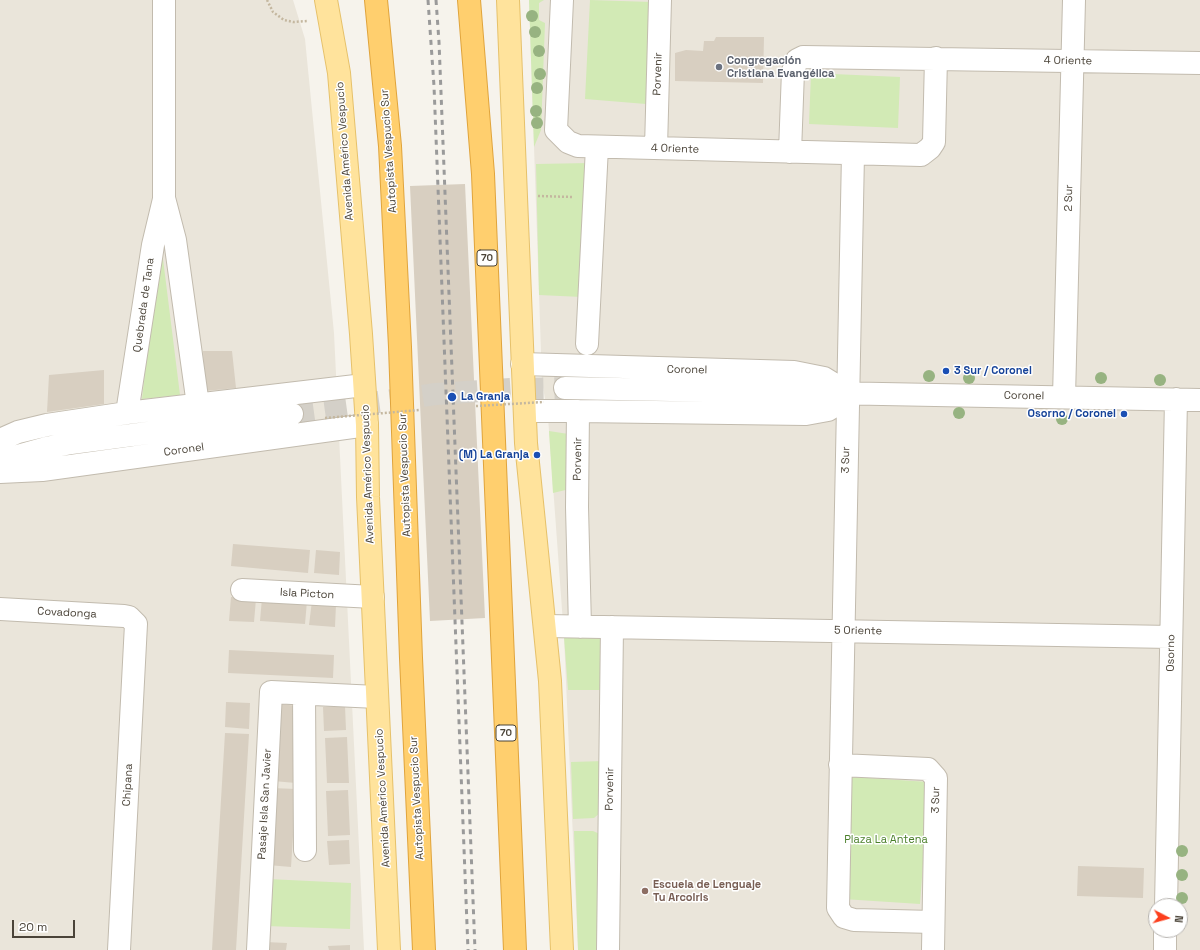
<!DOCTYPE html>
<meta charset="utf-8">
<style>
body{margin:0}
#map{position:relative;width:1200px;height:950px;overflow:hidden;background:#f6f3ec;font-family:"Space Grotesk",sans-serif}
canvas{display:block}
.north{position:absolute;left:1148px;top:898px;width:40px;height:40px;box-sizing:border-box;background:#fff;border:1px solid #b7b4b0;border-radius:50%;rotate:96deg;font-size:11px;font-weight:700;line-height:16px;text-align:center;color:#4b4439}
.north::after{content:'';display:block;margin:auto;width:14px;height:18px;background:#fc3f1d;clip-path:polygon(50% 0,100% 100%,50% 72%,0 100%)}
.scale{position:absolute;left:12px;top:920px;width:63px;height:18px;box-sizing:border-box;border:2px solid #4b4439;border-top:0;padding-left:5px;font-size:12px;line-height:14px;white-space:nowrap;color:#4b4439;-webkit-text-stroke:3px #fff;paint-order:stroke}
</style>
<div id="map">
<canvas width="1200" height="950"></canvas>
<div class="north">N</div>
<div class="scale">20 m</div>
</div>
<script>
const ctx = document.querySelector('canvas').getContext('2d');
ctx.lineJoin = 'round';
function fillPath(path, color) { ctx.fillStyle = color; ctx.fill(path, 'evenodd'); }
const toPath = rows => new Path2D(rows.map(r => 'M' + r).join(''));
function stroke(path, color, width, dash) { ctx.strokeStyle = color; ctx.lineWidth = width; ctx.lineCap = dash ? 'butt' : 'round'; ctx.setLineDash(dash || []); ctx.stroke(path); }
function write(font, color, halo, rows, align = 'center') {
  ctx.font = font + ' "Space Grotesk",sans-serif'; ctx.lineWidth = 3; ctx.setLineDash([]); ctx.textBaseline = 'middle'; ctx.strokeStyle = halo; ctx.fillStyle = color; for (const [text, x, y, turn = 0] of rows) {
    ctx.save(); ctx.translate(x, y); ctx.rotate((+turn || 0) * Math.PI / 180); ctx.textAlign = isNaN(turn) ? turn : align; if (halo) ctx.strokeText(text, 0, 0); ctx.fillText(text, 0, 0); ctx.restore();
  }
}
fillPath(toPath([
 [0,0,293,0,305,39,334,333,364,950,0,950],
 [529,0,1200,0,1200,950,578,950,564,637,548,417,542,381],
 [1156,906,1180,906,1180,930,1156,930]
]), '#eae5da');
fillPath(toPath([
 [529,0,544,0,539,3,539,20,545,23,541,130,534,147],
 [590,0,652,2,646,104,585,99],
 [811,73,900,77,898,128,809,124],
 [589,163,582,297,539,295,536,164],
 [160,235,180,395,142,399],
 [549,431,575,435,574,488,553,493],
 [564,637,599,637,604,646,604,690,568,690],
 [604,761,602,811,594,818,573,819,571,762],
 [852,777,929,782,920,904,843,899],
 [574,831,593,831,602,835,599,950,578,950],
 [268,879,351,883,350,929,266,926]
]), '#d2eab5');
fillPath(toPath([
 [716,37,764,37,763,83,675,81,675,53,686,50,703,51,704,41,714,41],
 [465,184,485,618,430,621,410,186],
 [203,351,232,351,236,388,205,391],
 [104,370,104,404,47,412,49,375],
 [233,544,310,550,308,573,231,566],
 [316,550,340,552,339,575,314,573],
 [231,597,256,599,254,622,229,621],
 [262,598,307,601,305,624,260,621],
 [312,601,336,604,335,627,309,625],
 [229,650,334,655,333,678,228,673],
 [226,702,250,703,249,729,225,727],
 [277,704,300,706,296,783,273,781],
 [345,706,346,730,324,731,323,707],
 [225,733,249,734,236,950,212,950],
 [347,737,349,783,327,783,325,738],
 [272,788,296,789,291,867,268,865],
 [348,790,350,835,328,836,326,791],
 [349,840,350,864,329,865,327,841],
 [1078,866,1144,868,1143,898,1077,896],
 [265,942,287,943,286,950,264,950],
 [350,945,350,950,329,950,328,946]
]), '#d8cfc1');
stroke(toPath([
 [292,414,436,394,511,389,565,388]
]), '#d4d0c8', 22, [22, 11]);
const minor = toPath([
 [164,0,164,198,175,240,198,405],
 [562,0,556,130,568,142,578,146,921,155,930,148,934,142,936,58],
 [656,148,660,0],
 [790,152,793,71,797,60,803,57,1200,63],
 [853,154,838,908,844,917,854,920,933,922],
 [587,344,597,147],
 [522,364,794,372,824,378,845,391],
 [565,388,1200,400],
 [1064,397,1074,0],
 [525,411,578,411,806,414,828,410,836,405,848,393],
 [578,411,577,507,580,627],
 [127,413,153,245,164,199],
 [0,440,18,432,47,425,127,413,364,385],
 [0,461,46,448,71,443,292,414],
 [0,472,42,470,367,425],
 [242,590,373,597],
 [0,609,124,616,129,617,136,624,119,950],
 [546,626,1171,637],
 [304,694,305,850],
 [840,765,928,769,936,778,933,950],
 [1166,906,1176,399],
 [258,950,271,692,377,697],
 [608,950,612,627],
 [1165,950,1165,930]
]);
const major = toPath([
 [326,0,339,73,361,334,367,425,368,497,389,950],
 [508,0,526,443,550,681,562,950]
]);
const highway = toPath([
 [376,0,390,146,400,347,411,658,424,950],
 [469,0,483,174,515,950]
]);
stroke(minor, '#c2bbae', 24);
stroke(major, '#e6c16a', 24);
stroke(highway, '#e0a43c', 24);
stroke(toPath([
 [267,0,273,12,284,20,293,22,308,21],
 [538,196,573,197]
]), '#c4b79f', 2.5, [2, 2]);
stroke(minor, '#fff', 22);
stroke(major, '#ffe39c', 22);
stroke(highway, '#ffcf6e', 22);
stroke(toPath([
 [428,0,434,86,468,950],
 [436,0,439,42,475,950]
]), '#9a9a9a', 3, [5, 5]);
stroke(toPath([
 [476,406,544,402],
 [325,418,420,410]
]), '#c4b79f', 2.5, [2, 2]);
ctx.fillStyle = '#97b381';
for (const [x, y] of [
 [532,16],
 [535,32],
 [539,51],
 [540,74],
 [537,88],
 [536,111],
 [537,123],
 [929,376],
 [969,378],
 [1101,378],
 [1160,380],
 [959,413],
 [1062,419],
 [1182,851],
 [1182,875],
 [1182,898]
]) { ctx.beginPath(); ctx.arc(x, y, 6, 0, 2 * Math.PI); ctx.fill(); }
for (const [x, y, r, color] of [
 [719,67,4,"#6b7280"],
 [946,371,4,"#1a4fb4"],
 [452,397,5,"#1a4fb4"],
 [1124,414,4,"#1a4fb4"],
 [537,455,4,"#1a4fb4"],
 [645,891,4,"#8d6e63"]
]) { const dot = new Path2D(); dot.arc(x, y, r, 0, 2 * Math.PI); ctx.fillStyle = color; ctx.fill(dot); stroke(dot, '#fff', 1.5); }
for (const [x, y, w] of [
 [487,258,20],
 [506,733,20]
]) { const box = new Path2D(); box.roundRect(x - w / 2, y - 8, w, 16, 3); ctx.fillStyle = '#fff'; ctx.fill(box); stroke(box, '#4b4439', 1); }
write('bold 10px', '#4b4439', null, [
 ["70",487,258],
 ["70",506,733]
]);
write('bold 11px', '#5b616d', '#fff', [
 ["Congregación",727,61],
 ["Cristiana Evangélica",727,74]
], 'left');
write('11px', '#4b4439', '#fff', [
 ["4 Oriente",1068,61,1],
 ["Porvenir",658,74,-88],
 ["4 Oriente",675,149,2],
 ["Avenida Américo Vespucio",345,151,-94],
 ["Autopista Vespucio Sur",389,151,-94],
 ["2 Sur",1069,198,-89],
 ["Quebrada de Tana",144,305,-82],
 ["Coronel",687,370,1],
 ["Coronel",1024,396,1],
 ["Coronel",184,450,-8],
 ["Porvenir",578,459,-89],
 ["3 Sur",846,460,-89],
 ["Avenida Américo Vespucio",368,474,-92],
 ["Autopista Vespucio Sur",405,475,-92],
 ["Isla Picton",307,594,3],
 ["Covadonga",67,613,3],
 ["5 Oriente",858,631,1],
 ["Osorno",1171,653,-89],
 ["Chipana",128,785,-87],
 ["Porvenir",610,789,-89],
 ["Avenida Américo Vespucio",383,798,-93],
 ["Autopista Vespucio Sur",417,798,-93],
 ["3 Sur",936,800,-89],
 ["Pasaje Isla San Javier",265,804,-87]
]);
write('bold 11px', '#164399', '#fff', [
 ["3 Sur / Coronel",954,371],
 ["La Granja",461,397],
 ["Osorno / Coronel",1116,414,"right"],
 ["(M) La Granja",529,455,"right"]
], 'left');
write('11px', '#4a7f2a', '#fff', [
 ["Plaza La Antena",886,840]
]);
write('bold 11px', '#785e54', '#fff', [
 ["Escuela de Lenguaje",653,885],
 ["Tu Arcoiris",653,898]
], 'left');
</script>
